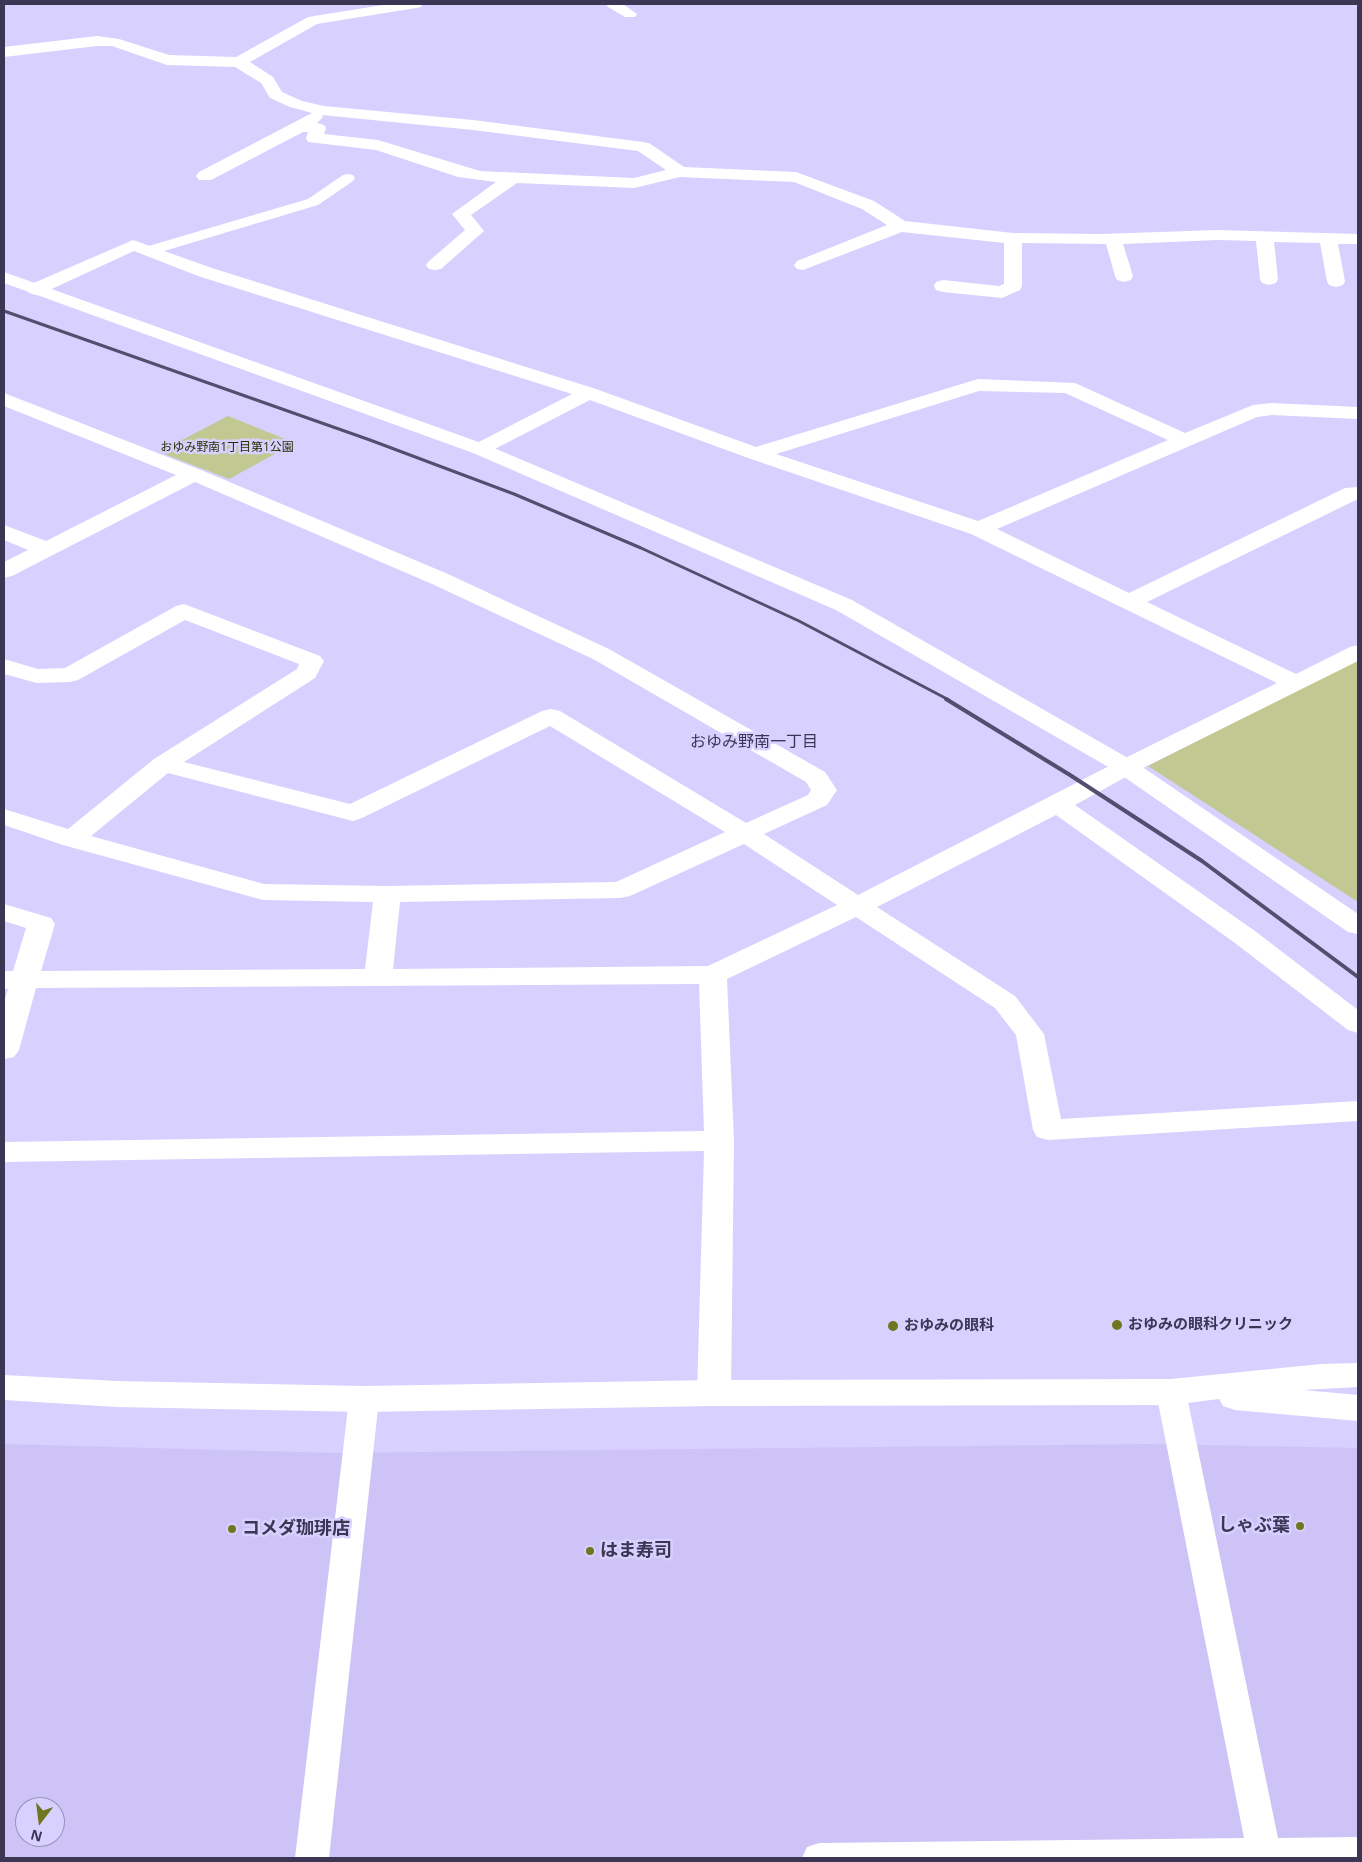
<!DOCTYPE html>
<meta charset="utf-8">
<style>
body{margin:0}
#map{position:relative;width:1362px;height:1862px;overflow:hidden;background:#d8d0ff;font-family:"Open Sans",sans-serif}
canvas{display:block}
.frame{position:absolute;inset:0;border:5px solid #3c3554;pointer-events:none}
.north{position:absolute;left:15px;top:1797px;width:50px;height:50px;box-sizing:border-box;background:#d8d0ff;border:1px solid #9a92bb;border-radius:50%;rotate:195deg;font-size:14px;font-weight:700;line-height:20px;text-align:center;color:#3c3554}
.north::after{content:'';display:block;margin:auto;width:18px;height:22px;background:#70761f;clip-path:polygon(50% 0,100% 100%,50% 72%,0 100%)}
</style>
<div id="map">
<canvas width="1362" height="1862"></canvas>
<div class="frame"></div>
<div class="north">N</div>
</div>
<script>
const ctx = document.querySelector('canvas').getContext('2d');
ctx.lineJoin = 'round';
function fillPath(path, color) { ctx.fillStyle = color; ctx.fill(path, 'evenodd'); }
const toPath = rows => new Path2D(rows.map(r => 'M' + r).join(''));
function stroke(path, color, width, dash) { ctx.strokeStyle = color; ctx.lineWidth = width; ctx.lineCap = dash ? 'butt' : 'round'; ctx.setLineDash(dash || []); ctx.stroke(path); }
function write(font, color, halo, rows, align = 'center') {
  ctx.font = font + ' "Open Sans","Noto Sans JP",sans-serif'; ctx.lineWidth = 5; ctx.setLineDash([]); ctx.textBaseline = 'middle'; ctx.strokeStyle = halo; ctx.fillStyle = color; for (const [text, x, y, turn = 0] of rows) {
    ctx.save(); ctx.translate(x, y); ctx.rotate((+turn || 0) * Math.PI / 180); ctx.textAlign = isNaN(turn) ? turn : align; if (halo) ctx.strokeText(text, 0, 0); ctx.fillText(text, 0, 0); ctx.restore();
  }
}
fillPath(toPath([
 [4,1444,334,1453,1149,1444,1358,1448,1358,1858,4,1858],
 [25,1807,55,1807,55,1837,25,1837]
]), '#cdc3f6');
fillPath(toPath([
 [228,416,295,443,229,479,159,452],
 [1358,659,1358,902,1148,766]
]), '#c1c891');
fillPath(toPath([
 [348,174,353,175,355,178,353,181,318,205,154,254,142,254,140,251,142,248,308,199,343,175,348,174],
 [1171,1381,1181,1384,1186,1392,1278,1838,1358,1837,1358,1858,802,1858,807,1847,819,1843,1244,1838,1156,1392,1161,1384,1171,1381],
 [364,1388,374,1391,379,1399,329,1858,295,1858,349,1399,354,1391,364,1388]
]), '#fff');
fillPath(toPath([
 [389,4,423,4,421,7,416,8,317,24,250,62,273,77,282,92,302,101,324,106,473,120,643,142,649,143,684,167,796,172,874,201,905,221,1013,233,1101,234,1217,230,1358,234,1358,244,1338,244,1345,281,1343,285,1336,287,1329,285,1327,281,1320,243,1274,242,1278,279,1276,283,1269,285,1262,283,1260,279,1256,241,1217,240,1123,244,1133,276,1131,280,1124,282,1117,280,1115,276,1106,244,1022,243,1022,286,1020,290,1002,298,943,292,936,290,934,286,936,282,943,280,999,286,1004,284,1004,243,902,232,803,270,797,269,794,265,797,261,887,225,862,209,794,182,680,177,634,188,517,183,471,215,484,231,441,269,435,270,429,269,426,265,429,261,465,230,452,214,496,182,458,177,376,150,308,142,306,138,308,132,303,132,211,180,199,180,196,176,199,172,312,113,290,107,270,98,261,83,235,67,167,65,112,46,97,46,4,57,4,47,97,36,119,39,169,55,236,57,308,17,389,4],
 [322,115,473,130,638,151,666,170,634,178,480,171,378,140,324,134,326,128,324,125,317,123,323,117,322,115],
 [606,4,623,4,637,14,635,17,625,17,608,7,606,4],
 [133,240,212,268,596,389,756,447,978,379,1075,383,1185,433,1253,405,1272,403,1358,407,1358,419,1272,415,1257,417,997,529,1129,593,1345,488,1358,487,1358,499,1147,602,1296,674,1350,647,1358,645,1358,661,1135,772,1075,805,1255,931,1358,1010,1358,1033,1348,1030,1235,943,1056,815,877,907,1015,996,1044,1034,1061,1119,1358,1101,1358,1121,1048,1140,1037,1137,1033,1130,1016,1035,995,1008,856,917,727,979,734,1141,731,1393,726,1402,714,1406,702,1402,697,1393,704,1151,4,1162,4,1142,704,1131,699,984,36,988,19,1050,14,1057,4,1059,4,1002,8,989,4,989,4,971,13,971,26,928,4,921,4,904,51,918,55,924,41,971,365,969,373,902,263,900,63,845,4,825,4,809,68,829,154,759,297,669,299,664,185,620,78,680,70,682,37,683,4,674,4,659,38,669,65,668,176,606,184,604,320,656,324,661,315,678,184,762,350,804,542,711,551,709,560,711,746,823,808,795,811,790,806,782,593,659,432,584,195,482,12,576,4,578,4,562,28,550,4,540,4,525,46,541,176,475,4,406,4,393,201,470,448,574,609,649,825,772,837,790,827,805,764,834,858,895,1117,762,1277,683,971,534,748,458,590,400,487,453,480,455,473,453,470,449,473,445,572,394,198,276,134,251,43,293,36,295,29,293,27,289,29,285,133,240],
 [979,391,1065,393,1168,440,978,521,776,454,979,391],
 [550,726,725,832,616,882,387,886,264,884,91,836,168,773,353,821,362,818,550,726],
 [744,844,837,905,708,966,393,969,400,902,620,898,630,896,744,844]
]), '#fff');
fillPath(toPath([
 [4,272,487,445,852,600,1135,762,1358,914,1358,934,1348,932,1117,772,836,610,473,453,4,283,4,272],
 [1358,1363,1358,1387,1303,1390,1358,1395,1358,1421,1235,1410,1223,1406,1219,1399,1171,1405,714,1406,364,1412,117,1407,4,1400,4,1375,117,1381,364,1386,714,1380,1171,1379,1321,1364,1358,1363]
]), '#fff');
stroke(toPath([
 [4,311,370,440,514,494,641,548,799,621,949,700]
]), '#544d6e', 3);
stroke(toPath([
 [946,699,1070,775,1202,861,1358,977]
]), '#544d6e', 4);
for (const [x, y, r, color] of [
 [1117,1325,6,"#70761f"],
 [893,1326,6,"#70761f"],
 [1300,1526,5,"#70761f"],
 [232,1529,5,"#70761f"],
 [590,1551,5,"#70761f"]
]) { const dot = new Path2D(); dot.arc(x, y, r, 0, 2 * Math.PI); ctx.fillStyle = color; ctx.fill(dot); stroke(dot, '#d8d0ff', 2); }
write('12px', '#2b2e00', '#d8d0ff', [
 ["おゆみ野南1丁目第1公園",227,448]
]);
write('bold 15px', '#3c3554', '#d8d0ff', [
 ["おゆみの眼科クリニック",1128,1325],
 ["おゆみの眼科",904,1326]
], 'left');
write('16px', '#3c3554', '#d8d0ff', [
 ["おゆみ野南一丁目",754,742]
]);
write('bold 18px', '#3c3554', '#d8d0ff', [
 ["しゃぶ葉",1290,1526,"right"],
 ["コメダ珈琲店",242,1529],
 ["はま寿司",600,1551]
], 'left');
</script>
